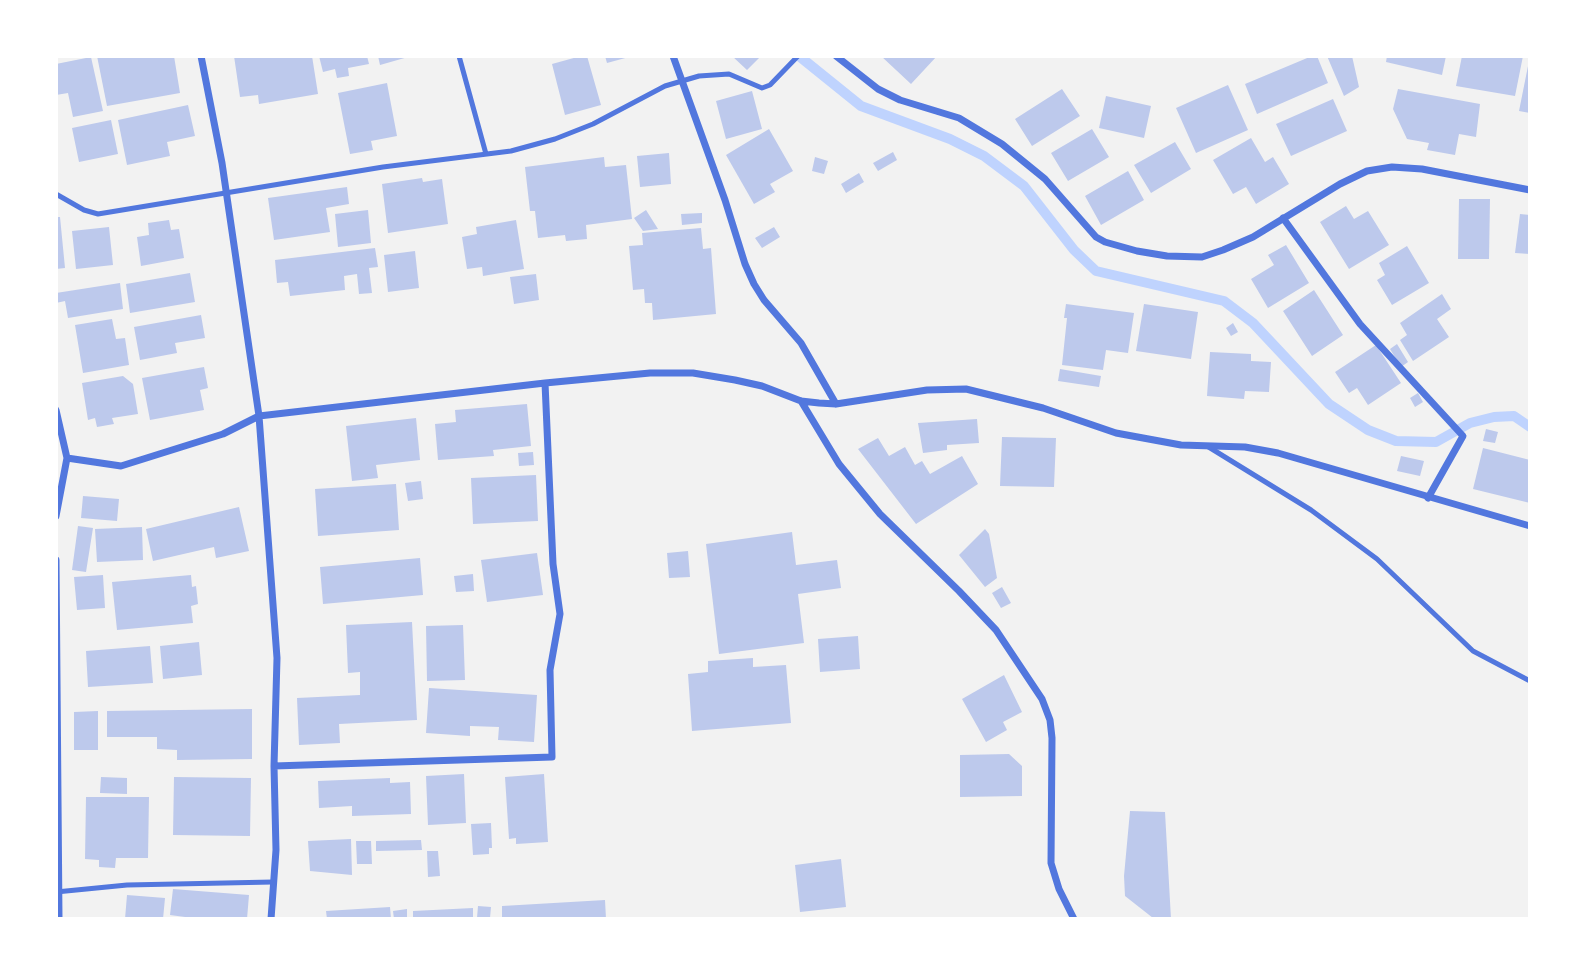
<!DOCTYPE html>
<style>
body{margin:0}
#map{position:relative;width:1586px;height:975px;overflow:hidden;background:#f2f2f2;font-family:"PT Serif",serif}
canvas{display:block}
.frame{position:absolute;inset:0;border:58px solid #fff;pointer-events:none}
</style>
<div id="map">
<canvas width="1586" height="975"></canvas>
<div class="frame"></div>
</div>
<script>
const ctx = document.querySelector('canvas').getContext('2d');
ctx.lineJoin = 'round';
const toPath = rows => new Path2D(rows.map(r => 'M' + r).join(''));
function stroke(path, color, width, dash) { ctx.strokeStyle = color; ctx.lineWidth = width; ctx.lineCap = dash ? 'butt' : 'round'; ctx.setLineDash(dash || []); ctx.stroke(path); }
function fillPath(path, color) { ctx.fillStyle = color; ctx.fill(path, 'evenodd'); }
stroke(toPath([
 [799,56,861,106,950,139,984,156,1024,186,1074,250,1096,271,1224,301,1253,323,1329,404,1368,430,1396,441,1436,442,1470,423,1494,417,1514,416,1530,427]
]), '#bfd3fe', 10);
fillPath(toPath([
 [97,56,174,56,180,93,107,106],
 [234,56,312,56,318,94,259,104,258,95,240,97],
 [319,56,367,56,369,64,348,68,349,76,337,78,335,69,323,72],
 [378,56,408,56,408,57,380,65],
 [581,56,587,56,601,105,565,115,552,64],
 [605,56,629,56,629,57,607,63],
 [732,56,761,56,747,70],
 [881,56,937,56,911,84],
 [1312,56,1317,56,1328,83,1257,114,1245,84],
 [1327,56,1352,56,1359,87,1344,96],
 [1387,56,1446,56,1442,75,1386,62],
 [1462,56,1523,56,1515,96,1456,86],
 [91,57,103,111,73,117,68,93,56,95,56,64],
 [1529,61,1530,61,1530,113,1519,111],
 [387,83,397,136,371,141,373,150,350,154,338,93],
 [1228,85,1248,130,1196,153,1176,108],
 [1062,89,1080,116,1032,146,1015,119],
 [1398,89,1480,104,1476,137,1459,134,1455,155,1427,150,1429,143,1407,139,1393,109],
 [752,91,762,129,726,139,716,101],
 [1106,96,1151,106,1144,138,1099,128],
 [1333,99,1347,131,1291,156,1276,124],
 [188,105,195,136,167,142,170,156,127,165,118,120],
 [111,120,118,154,79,162,72,128],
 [769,129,793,171,770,184,775,192,754,204,726,155],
 [1092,129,1109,157,1068,181,1051,153],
 [1251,138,1265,162,1273,157,1289,184,1256,204,1246,187,1233,194,1213,160],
 [1175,142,1191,169,1151,193,1134,165],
 [893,152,897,160,878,171,873,163],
 [669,153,671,184,640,187,637,156],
 [604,157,605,167,626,165,632,219,586,225,587,239,566,241,565,235,538,238,535,211,530,211,525,167],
 [815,157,828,161,824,174,812,171],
 [1128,171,1144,200,1101,225,1085,196],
 [859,173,864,182,846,193,841,184],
 [422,178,423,182,442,179,448,224,388,233,382,184],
 [347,187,349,204,326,208,330,232,274,240,268,198],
 [1459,199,1490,199,1489,259,1458,259],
 [1346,206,1354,219,1368,211,1389,245,1349,269,1320,222],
 [368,210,371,243,338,247,335,214],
 [646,210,658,229,643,231,634,218],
 [702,213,702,223,682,225,681,214],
 [1520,214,1530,215,1530,254,1515,253],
 [56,217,60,217,65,268,56,269],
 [169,220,171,230,179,229,184,258,141,266,137,237,149,235,148,223],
 [516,220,524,269,483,276,482,267,467,269,462,237,477,234,476,227],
 [109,227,113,265,76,269,72,231],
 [774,227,780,237,762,248,755,238],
 [701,228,703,249,711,248,716,314,653,320,652,303,645,303,644,289,633,290,629,246,643,245,642,233],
 [1286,245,1309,283,1268,308,1251,279,1274,265,1268,255],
 [1407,246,1429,283,1392,305,1377,280,1385,275,1379,263],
 [375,248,378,267,369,268,372,293,359,294,357,274,344,276,345,290,290,296,288,282,277,283,275,260],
 [415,251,419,288,388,292,384,255],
 [190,273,195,302,130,313,126,284],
 [536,274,539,300,514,304,510,277],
 [120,283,123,309,68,318,65,301,56,303,56,293],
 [1314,290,1343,335,1312,356,1283,311],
 [1442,294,1451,309,1437,319,1449,337,1413,361,1400,340,1407,335,1400,323],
 [1066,304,1134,313,1128,353,1106,350,1103,370,1062,365,1067,318,1064,318],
 [1144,304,1198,312,1191,359,1136,351],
 [201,315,205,338,175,343,177,353,140,360,134,327],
 [112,319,116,339,125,338,129,365,83,373,75,325],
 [1233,323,1238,332,1231,336,1226,328],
 [1397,344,1408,362,1401,367,1390,349],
 [1376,345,1401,383,1368,405,1357,388,1349,393,1335,372],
 [1210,352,1251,354,1251,361,1271,362,1269,392,1245,391,1244,399,1207,396],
 [204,367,208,388,200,390,204,410,150,420,142,378],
 [1060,369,1101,376,1099,387,1058,381],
 [123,376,133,384,138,414,112,418,114,424,97,427,95,418,88,420,82,383],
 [1418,393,1423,402,1415,407,1410,398],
 [527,404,531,446,493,450,494,456,438,460,435,424,456,422,455,410],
 [416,418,420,460,376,465,378,478,352,481,346,426],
 [977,419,979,443,947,445,947,450,923,453,918,423],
 [1486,429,1498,432,1495,443,1483,441],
 [1002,437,1056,438,1054,487,1000,486],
 [878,438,889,456,905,447,915,465,922,461,930,474,962,456,978,484,916,524,858,449],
 [1483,448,1530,460,1530,503,1473,489],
 [533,452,534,465,519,466,518,453],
 [1401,456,1424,461,1420,476,1397,471],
 [536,475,538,521,473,524,471,478],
 [421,481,423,499,408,501,405,483],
 [396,484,399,530,318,536,315,489],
 [83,496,119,499,117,521,81,518],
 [239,507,249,551,216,558,214,547,153,561,146,529],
 [78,526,93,528,86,572,72,570],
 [142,527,143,560,97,562,95,529],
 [985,529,989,534,997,578,985,587,959,555],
 [792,532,796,565,837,560,841,588,798,594,804,643,719,654,706,544],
 [688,551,690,577,669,578,667,553],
 [537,553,543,595,487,602,481,560],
 [420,558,423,595,323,604,320,567],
 [473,574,474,591,456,592,454,576],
 [103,575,105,608,77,610,74,577],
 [191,575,192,587,196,586,198,604,191,606,193,623,117,630,112,582],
 [1002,587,1011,603,1001,608,992,593],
 [412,622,417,720,339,724,340,743,299,745,297,698,360,695,360,672,348,673,346,625],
 [463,625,465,680,427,681,426,626],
 [858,636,860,669,820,672,818,639],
 [199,642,202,675,163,679,160,646],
 [150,646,153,683,88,687,86,651],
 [753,658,753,667,786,665,791,723,692,731,688,674,708,672,708,661],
 [1004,675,1022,712,1003,722,1007,730,986,742,962,699],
 [429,688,537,695,534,742,498,740,499,727,470,726,470,736,426,733],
 [252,709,252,759,177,760,177,750,157,749,157,737,107,737,107,711],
 [98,711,98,750,74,750,74,712],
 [1009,754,1022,766,1022,796,960,797,960,755],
 [464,774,466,823,428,825,426,776],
 [544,774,548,842,516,844,516,838,509,839,505,777],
 [101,777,127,778,127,794,100,793],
 [174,777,251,778,250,836,173,835],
 [390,778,390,783,410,782,411,814,352,816,352,806,319,808,318,781],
 [86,797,149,797,148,858,116,858,115,868,99,867,99,860,85,859],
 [1130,811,1165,812,1171,919,1153,918,1125,896,1124,876],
 [491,823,492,848,489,848,489,854,473,855,471,824],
 [351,839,352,875,310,871,308,841],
 [421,840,422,850,376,851,376,841],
 [356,841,371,841,372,864,357,864],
 [427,851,438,851,440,876,428,877],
 [841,859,846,907,800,912,795,865],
 [173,889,249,895,247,919,200,919,170,915],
 [127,895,165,898,163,919,125,919],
 [605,900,606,919,502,919,502,906],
 [478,906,491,907,490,918,477,918],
 [390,907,391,919,327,919,326,911],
 [473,908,473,919,413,919,413,911],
 [407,909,407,919,394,919,393,911]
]), '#bdc9ec');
stroke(toPath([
 [459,56,486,154],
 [56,194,84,210,98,214,383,167,511,151,555,139,593,124,665,86,699,76,729,74,762,88,770,85,798,56],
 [1207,446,1311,510,1377,559,1473,651,1530,681],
 [56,892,127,885,273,882]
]), '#5277de', 5);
stroke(toPath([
 [201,56,222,163,259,416,277,658,274,766,276,850,271,919],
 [673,56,725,200,745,264,754,284,764,300,801,343,836,404],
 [836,56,878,89,900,100,959,118,1002,144,1045,179,1096,237,1105,242,1137,251,1167,256,1202,257,1223,250,1253,237,1340,184,1367,171,1392,167,1422,169,1530,190],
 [1283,218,1360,324,1463,436,1428,498],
 [801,401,839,464,880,514,959,591,996,630,1042,699,1050,720,1052,738,1051,863,1059,889,1074,919],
 [56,410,67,458,121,466,223,434,259,416,545,383,650,373,693,373,735,380,762,386,801,401,819,403,836,404,927,390,966,389,1043,408,1116,433,1181,445,1245,447,1278,453,1530,526],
 [56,516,67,458],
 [56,560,59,919],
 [274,766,552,757,550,670,560,614,553,564,545,383]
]), '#5277de', 7);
</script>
